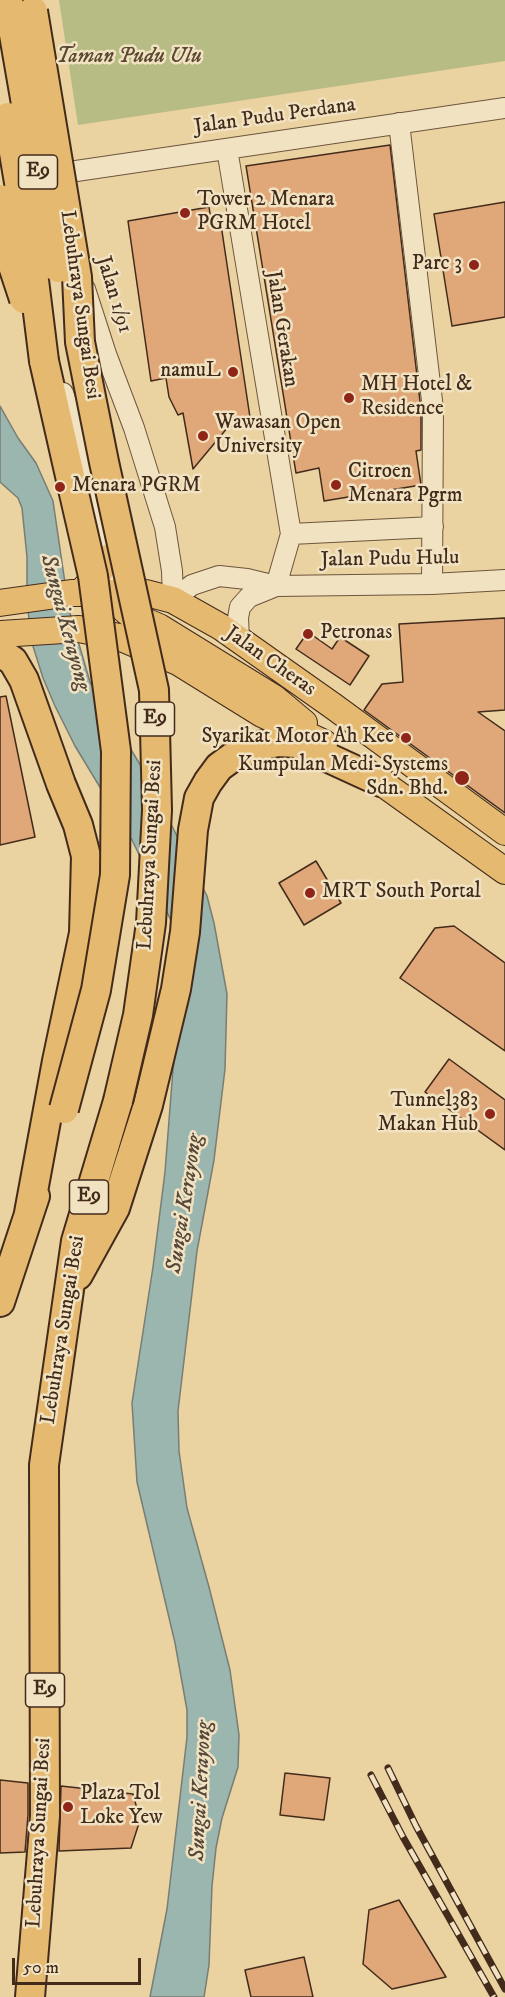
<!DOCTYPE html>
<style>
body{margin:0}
#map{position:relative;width:505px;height:1997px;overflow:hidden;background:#ead2a1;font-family:"IM FELL DW Pica",serif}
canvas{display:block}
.scale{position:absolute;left:12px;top:1958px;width:129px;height:27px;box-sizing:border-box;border:3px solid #432b1c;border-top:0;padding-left:8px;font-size:18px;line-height:21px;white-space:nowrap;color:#432b1c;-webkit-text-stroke:4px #f1e2c2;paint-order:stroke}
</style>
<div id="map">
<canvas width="505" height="1997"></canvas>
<div class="scale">50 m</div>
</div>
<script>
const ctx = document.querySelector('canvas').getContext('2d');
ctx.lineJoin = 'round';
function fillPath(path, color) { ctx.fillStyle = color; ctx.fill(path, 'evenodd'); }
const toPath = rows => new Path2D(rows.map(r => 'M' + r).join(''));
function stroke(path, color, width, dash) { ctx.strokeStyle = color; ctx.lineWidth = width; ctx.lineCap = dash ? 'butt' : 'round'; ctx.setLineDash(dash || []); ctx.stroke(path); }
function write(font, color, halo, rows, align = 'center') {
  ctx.font = font + ' "IM FELL DW Pica",serif'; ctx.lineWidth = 5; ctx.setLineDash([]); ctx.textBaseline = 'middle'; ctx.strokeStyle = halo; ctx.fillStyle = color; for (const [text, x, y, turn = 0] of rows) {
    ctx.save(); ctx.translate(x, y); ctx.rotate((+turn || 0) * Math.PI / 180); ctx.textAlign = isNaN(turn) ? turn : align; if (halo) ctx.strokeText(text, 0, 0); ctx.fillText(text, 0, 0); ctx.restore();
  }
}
fillPath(toPath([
 [59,0,505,0,505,61,78,125]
]), '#b7bb84');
const water = toPath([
 [0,406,18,438,36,463,53,501,69,610,90,682,147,776,207,896,214,923,227,994,225,1069,214,1160,197,1251,178,1411,179,1451,187,1508,209,1587,230,1670,239,1735,238,1767,222,1818,216,1848,212,1886,209,1965,204,1997,150,1997,167,1909,187,1737,187,1710,175,1643,137,1482,132,1403,153,1267,165,1172,173,1069,181,1015,177,933,132,840,75,746,55,706,43,678,32,643,27,603,27,557,22,508,18,498,0,482,0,406]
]);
fillPath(water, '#9bb5af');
stroke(water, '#787e74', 1.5);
const building = toPath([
 [390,145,421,410,421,450,416,451,421,485,324,501,319,468,296,473,246,166,390,145],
 [505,202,505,317,452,326,434,214,505,202],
 [209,207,211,220,220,218,251,424,228,427,193,469,183,413,178,415,169,397,166,378,151,381,128,221,209,207],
 [505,618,505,710,478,712,505,731,505,813,364,710,382,684,403,682,399,624,505,618],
 [308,632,332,649,340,637,369,656,350,685,296,649,308,632],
 [6,696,35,837,0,845,0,697,6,696],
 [316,861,341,903,304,925,279,883,316,861],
 [454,926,505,963,505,1051,400,978,435,928,454,926],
 [449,1059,505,1100,505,1150,425,1092,449,1059],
 [285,1773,330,1778,324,1820,280,1815,285,1773],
 [0,1780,28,1783,28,1815,25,1852,0,1853,0,1780],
 [61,1786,133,1794,140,1820,131,1848,59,1851,61,1786],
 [399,1900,446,1977,392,1989,363,1964,369,1910,399,1900],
 [304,1957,313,1997,251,1997,245,1970,304,1957]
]);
fillPath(building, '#e0a778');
stroke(building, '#432b1c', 1.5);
const minor = toPath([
 [399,123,433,409,432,584],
 [227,149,291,534,276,586],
 [49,175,505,108],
 [85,289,106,354,134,428,165,527,172,571,173,600],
 [63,393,87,463,116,593],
 [291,534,433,527],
 [173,600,192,585,219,576,247,579,276,586,432,584,505,580],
 [239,639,238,618,240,607,249,597,276,586]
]);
const major = toPath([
 [84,589,96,577,108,558],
 [0,603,71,593,146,593,173,600,221,627,333,706,505,832],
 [125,610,131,615,159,627,274,698,304,723],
 [0,634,79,629,119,637,178,662,262,714,324,743],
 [364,770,505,871]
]);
const highway = toPath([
 [44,361,73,489],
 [0,652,13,661,24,680,61,784,78,825,86,856,84,933,57,1061,29,1213],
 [78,1275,115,1208,148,1105,176,989,185,932,193,830,199,798,208,782,219,767,234,756,263,745,278,742,296,743,381,782],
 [0,1302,35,1196],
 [30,1997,45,1816,44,1465,76,1241,118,1101]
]);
stroke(minor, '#6d553d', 22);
stroke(major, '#432b1c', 28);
stroke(highway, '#432b1c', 32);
stroke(minor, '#f1e2c2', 20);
stroke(major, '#e5b970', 26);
stroke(highway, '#e5b970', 28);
const rail = toPath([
 [388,1768,416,1826,505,1989],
 [371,1775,403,1837,494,1997]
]);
stroke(rail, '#432b1c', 7);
stroke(rail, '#f1e2c2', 4.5, [14]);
const highwayBridge = toPath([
 [8,0,34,150,58,268],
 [33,11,77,277,80,342,104,462,154,690,157,810,151,923,138,1015,118,1101],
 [8,117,30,248,44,361],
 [0,199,8,251,24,299],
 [64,1109,96,990,115,875,116,751,93,576,73,489]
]);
stroke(highwayBridge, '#432b1c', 32, []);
stroke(highwayBridge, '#e5b970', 28);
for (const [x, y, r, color] of [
 [185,213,6,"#8f2418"],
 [474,265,6,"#8f2418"],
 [233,372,6,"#8f2418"],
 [349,398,6,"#8f2418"],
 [203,436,6,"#8f2418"],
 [336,485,6,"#8f2418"],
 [60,487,6,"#8f2418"],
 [308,634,6,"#8f2418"],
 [406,738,6,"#8f2418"],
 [462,778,8,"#8f2418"],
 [310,893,6,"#8f2418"],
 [490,1114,6,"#8f2418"],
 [68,1807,6,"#8f2418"]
]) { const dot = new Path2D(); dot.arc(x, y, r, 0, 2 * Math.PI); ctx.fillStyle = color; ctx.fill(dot); stroke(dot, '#f1e2c2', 2); }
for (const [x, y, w] of [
 [38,172,39],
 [155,719,39],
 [89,1197,39],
 [45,1690,39]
]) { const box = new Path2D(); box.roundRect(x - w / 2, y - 17, w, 34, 4.5); ctx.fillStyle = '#f1e2c2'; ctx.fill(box); stroke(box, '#432b1c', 1.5); }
write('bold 20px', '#432b1c', null, [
 ["E9",38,172],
 ["E9",155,719],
 ["E9",89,1197],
 ["E9",45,1690]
]);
write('italic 21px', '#5a4831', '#f1e2c2', [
 ["Taman Pudu Ulu",129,58]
]);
write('21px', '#432b1c', '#f1e2c2', [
 ["Jalan Pudu Perdana",275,117,-8],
 ["Jalan 1/91",113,295,73],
 ["Lebuhraya Sungai Besi",79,305,82],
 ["Jalan Gerakan",281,329,81],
 ["Jalan Pudu Hulu",390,560,-1],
 ["Jalan Cheras",270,662,35],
 ["Lebuhraya Sungai Besi",151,855,-87],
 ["Lebuhraya Sungai Besi",64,1330,-81],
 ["Lebuhraya Sungai Besi",40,1833,-87]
]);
write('21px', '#432b1c', '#f1e2c2', [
 ["Tower 2 Menara",197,201],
 ["PGRM Hotel",197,225],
 ["Parc 3",462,265,"right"],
 ["namuL",221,372,"right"],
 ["MH Hotel &",361,386],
 ["Residence",361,410],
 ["Wawasan Open",215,424],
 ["University",215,448],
 ["Citroen",348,473],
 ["Menara Pgrm",348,497],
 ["Menara PGRM",72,487],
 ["Petronas",320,634],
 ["Syarikat Motor Ah Kee",394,738,"right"],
 ["Kumpulan Medi-Systems",448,766,"right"],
 ["Sdn. Bhd.",448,790,"right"],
 ["MRT South Portal",322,893],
 ["Tunnel383",478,1102,"right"],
 ["Makan Hub",478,1126,"right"],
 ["Plaza Tol",80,1795],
 ["Loke Yew",80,1819]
], 'left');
write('italic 22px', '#554739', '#f1e2c2', [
 ["Sungai Kerayong",64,623,75],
 ["Sungai Kerayong",186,1204,-81],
 ["Sungai Kerayong",202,1791,-87]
]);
</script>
